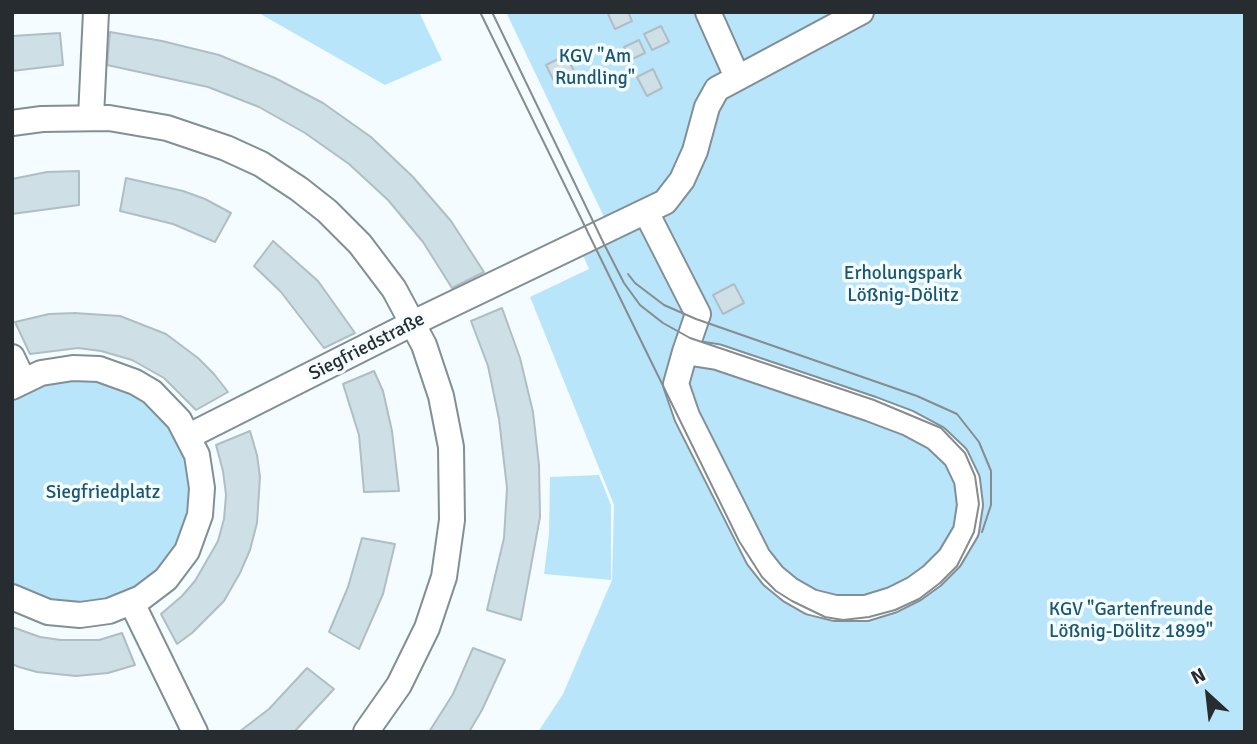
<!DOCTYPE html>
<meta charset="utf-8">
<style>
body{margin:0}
#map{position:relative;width:1257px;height:744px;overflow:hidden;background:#f5fcff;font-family:Signika,sans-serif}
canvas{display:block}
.frame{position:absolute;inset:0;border:14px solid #262c2f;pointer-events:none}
.north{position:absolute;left:1173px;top:660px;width:70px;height:70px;-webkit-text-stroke:5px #f5fcff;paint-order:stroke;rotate:333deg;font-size:19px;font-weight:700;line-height:28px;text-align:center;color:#262c2f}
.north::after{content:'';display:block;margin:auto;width:24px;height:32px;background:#262c2f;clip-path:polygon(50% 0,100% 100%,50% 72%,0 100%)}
</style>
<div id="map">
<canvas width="1257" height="744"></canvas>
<div class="frame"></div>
<div class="north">N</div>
</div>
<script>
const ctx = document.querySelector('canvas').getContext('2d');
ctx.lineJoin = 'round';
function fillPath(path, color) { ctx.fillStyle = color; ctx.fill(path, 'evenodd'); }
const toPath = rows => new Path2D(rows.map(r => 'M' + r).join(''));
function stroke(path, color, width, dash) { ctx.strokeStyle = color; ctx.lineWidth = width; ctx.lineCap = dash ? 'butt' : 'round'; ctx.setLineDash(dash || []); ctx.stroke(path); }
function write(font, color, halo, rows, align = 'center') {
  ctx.font = font + ' Signika,sans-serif'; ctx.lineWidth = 7; ctx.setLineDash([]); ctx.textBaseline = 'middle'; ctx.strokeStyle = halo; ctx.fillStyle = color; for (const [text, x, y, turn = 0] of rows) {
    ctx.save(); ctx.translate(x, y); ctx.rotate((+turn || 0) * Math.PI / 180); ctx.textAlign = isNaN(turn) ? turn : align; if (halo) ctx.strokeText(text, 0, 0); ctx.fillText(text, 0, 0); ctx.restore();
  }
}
fillPath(toPath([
 [257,12,419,12,442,60,385,85],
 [506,12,1245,12,1245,732,538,732,563,694,612,580,614,505,530,297,589,269,578,244,600,234,604,217],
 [86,377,132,389,178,432,195,493,178,553,132,595,71,609,12,588,12,397,39,383],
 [599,475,611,505,611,580,544,574,549,534,550,477]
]), '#b8e5fa');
const building = toPath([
 [613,12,628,12,632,21,615,29,608,14,613,12],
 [661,26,669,42,652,50,644,34,661,26],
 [110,32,162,41,219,55,275,78,323,103,371,137,413,177,451,221,484,272,452,288,423,242,388,200,349,164,305,133,259,107,208,87,107,65,110,32],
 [60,33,63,65,12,71,12,36,60,33],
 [639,40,645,53,630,60,624,47,639,40],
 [566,55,575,73,555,83,546,65,566,55],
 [653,69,662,88,647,96,637,77,653,69],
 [79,171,79,205,12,214,12,179,47,172,79,171],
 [126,178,183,191,205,199,231,213,215,242,173,224,120,211,126,178],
 [273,241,318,281,355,333,324,348,281,292,254,266,273,241],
 [734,284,744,303,723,314,713,295,734,284],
 [502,308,520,358,533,412,539,465,540,517,521,620,487,610,504,538,507,488,499,419,488,366,471,321,502,308],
 [74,313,120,316,166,334,198,358,214,374,228,392,196,410,164,378,132,360,101,351,78,348,30,354,15,322,49,314,74,313],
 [374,371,383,391,392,431,399,491,364,492,359,435,343,384,374,371],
 [250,431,257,455,260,477,257,523,250,550,240,573,224,601,192,633,177,644,161,614,182,596,195,581,218,541,224,519,226,495,223,471,216,445,250,431],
 [362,538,395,544,383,594,359,649,329,632,348,587,362,538],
 [12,627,40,637,61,640,99,640,122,633,135,665,108,673,76,676,37,672,19,667,12,664,12,627],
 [473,648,505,660,482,710,469,732,429,732,453,694,473,648],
 [307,668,334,689,294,732,239,732,269,709,307,668]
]);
fillPath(building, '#cfdfe6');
stroke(building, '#afbec5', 2);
const minor = toPath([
 [708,12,737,77],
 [91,117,96,12],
 [12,123,42,119,109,118,167,128,226,148,261,164,299,189,327,211,360,244,394,289,424,345,441,396,451,447,452,520,444,577,427,628,399,685,366,732],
 [646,212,698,314,685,352,676,384,687,416,758,557,773,576,790,590,811,602,835,608,866,608,892,600,914,589,932,576,950,558,966,531,970,505,967,480,956,457,936,438,908,423,871,409,717,357,685,352],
 [12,357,23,380],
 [12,387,41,373,73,368,99,369,135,382,152,392,179,420,197,455,202,488,200,515,187,551,166,579,141,598,109,611,80,615,48,612,12,597],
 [189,436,413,323,665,202,682,180,695,151,707,107,717,89,861,12],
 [132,603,195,732]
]);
stroke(minor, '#818f96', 28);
stroke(minor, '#fff', 24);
stroke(toPath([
 [480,12,739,541,762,577,776,591,792,601,825,617,843,620,869,617,895,610,919,599,940,583,957,566,974,532,979,504,975,476,965,453,941,428,874,400,690,338,663,323,640,305,624,283,604,244,492,12],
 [628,274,635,283,664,305,696,319,917,396,957,414,979,442,991,471,991,505,982,532]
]), '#868c8f', 2);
write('19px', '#18576f', '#f5fcff', [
 ["KGV \"Am",595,57],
 ["Rundling\"",595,79],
 ["Erholungspark",903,274],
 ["Lößnig-Dölitz",903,296],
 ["Siegfriedplatz",103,493],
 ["KGV \"Gartenfreunde",1131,610],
 ["Lößnig-Dölitz 1899\"",1131,632]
]);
write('19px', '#262c2f', '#f5fcff', [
 ["Siegfriedstraße",367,347,-27]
]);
</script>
